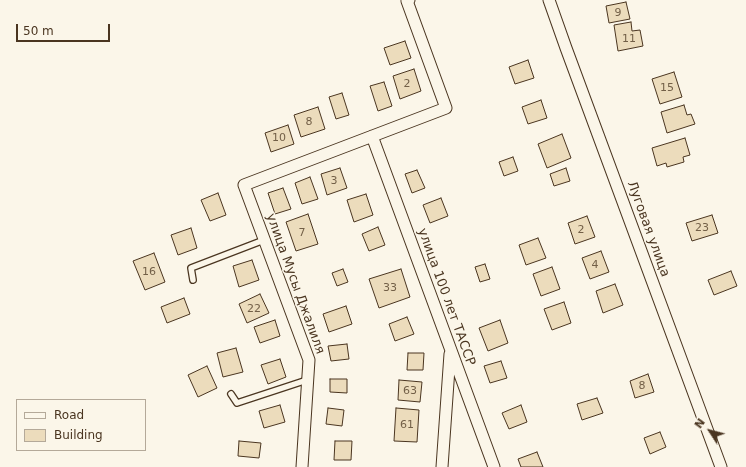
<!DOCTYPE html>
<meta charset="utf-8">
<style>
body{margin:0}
#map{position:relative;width:746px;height:467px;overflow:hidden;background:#fbf6e9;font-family:"DejaVu Sans",sans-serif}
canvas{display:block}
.legend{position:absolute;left:16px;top:399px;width:130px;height:52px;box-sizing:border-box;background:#fbf6e9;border:1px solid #b4a999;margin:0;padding:5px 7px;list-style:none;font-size:12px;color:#4a3520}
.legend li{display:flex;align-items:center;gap:8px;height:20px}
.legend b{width:20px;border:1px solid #b4a999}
.north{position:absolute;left:690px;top:411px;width:40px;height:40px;-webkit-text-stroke:3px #fbf6e9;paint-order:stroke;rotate:306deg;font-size:11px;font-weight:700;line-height:16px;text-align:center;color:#4a3520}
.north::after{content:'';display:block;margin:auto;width:14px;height:18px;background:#4a3520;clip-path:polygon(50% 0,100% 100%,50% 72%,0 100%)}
.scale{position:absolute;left:16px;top:24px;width:94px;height:18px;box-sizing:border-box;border:2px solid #4a3520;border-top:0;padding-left:5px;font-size:12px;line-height:14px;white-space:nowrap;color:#4a3520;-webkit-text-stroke:3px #fbf6e9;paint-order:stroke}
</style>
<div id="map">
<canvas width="746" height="467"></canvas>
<ul class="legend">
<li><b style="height:5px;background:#fbf6e9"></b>Road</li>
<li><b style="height:11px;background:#ecdcbc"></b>Building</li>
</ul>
<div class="north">N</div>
<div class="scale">50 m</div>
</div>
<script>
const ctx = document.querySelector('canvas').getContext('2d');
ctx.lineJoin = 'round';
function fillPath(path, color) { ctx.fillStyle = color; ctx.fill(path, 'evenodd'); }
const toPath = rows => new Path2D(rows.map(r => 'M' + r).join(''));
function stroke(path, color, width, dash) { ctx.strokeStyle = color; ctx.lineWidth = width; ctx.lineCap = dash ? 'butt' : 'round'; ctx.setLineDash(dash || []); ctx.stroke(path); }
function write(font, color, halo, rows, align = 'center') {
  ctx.font = font + ' "DejaVu Sans",sans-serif'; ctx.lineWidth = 3; ctx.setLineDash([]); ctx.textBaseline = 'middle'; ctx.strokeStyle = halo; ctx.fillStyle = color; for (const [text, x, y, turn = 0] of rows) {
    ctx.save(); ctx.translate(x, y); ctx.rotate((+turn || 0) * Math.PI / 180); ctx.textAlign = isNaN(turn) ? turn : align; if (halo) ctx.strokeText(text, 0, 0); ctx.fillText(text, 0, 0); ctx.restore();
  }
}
const building = toPath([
 [626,2,630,19,609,23,606,6,626,2],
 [631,22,632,31,640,30,643,46,618,51,614,25,631,22],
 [405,41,411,58,390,65,384,48,405,41],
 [528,60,534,78,515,84,509,67,528,60],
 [414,69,421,91,400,99,393,76,414,69],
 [674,72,682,97,660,104,652,79,674,72],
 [384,82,392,106,378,111,370,86,384,82],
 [342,93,349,115,336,119,329,97,342,93],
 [541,100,547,118,528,124,522,107,541,100],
 [684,105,687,115,691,114,695,124,667,133,661,112,684,105],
 [318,107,325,129,301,137,294,115,318,107],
 [288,125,294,144,271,152,265,133,288,125],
 [562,134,571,158,547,168,538,144,562,134],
 [685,138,690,155,683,157,684,162,667,167,666,163,657,166,652,148,685,138],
 [513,157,518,171,504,176,499,162,513,157],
 [340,168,347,188,327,195,321,174,340,168],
 [566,168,570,181,554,186,550,174,566,168],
 [417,170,425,188,412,193,405,174,417,170],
 [310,177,318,199,302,204,295,183,310,177],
 [283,188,291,209,275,214,268,193,283,188],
 [218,193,226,215,210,221,201,200,218,193],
 [366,194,373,215,354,222,347,200,366,194],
 [441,198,448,216,430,223,423,205,441,198],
 [308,214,318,244,296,251,286,222,308,214],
 [712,215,718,233,692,241,686,223,712,215],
 [587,216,595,237,575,244,568,223,587,216],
 [378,227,385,245,369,251,362,234,378,227],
 [191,228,197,248,178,255,171,235,191,228],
 [538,238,546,258,526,265,519,245,538,238],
 [601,251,609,272,590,279,582,258,601,251],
 [154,253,165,282,145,290,133,261,154,253],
 [252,260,259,280,239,287,233,266,252,260],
 [485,264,490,279,480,282,475,267,485,264],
 [552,267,560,289,541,296,533,274,552,267],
 [343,269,348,282,337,286,332,273,343,269],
 [401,269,410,297,379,308,369,279,401,269],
 [731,271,737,286,714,295,708,280,731,271],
 [615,284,623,305,603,313,596,291,615,284],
 [260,294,269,313,247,323,239,304,260,294],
 [184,298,190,314,167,323,161,307,184,298],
 [564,302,571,323,552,330,544,309,564,302],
 [346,306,352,324,329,332,323,314,346,306],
 [407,317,414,334,395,341,389,324,407,317],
 [275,320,280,336,260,343,254,327,275,320],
 [500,320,508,343,488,351,479,328,500,320],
 [347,344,349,359,331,361,328,346,347,344],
 [236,348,243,372,223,377,217,353,236,348],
 [408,353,424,353,423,370,407,370,408,353],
 [280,359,286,377,268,384,261,365,280,359],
 [501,361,507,378,490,383,484,366,501,361],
 [207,366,217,388,198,397,188,375,207,366],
 [648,374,654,392,635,398,630,381,648,374],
 [330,379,347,379,347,393,330,392,330,379],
 [399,380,422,382,420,402,398,400,399,380],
 [597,398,603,413,582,420,577,404,597,398],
 [280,405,285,422,264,428,259,411,280,405],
 [521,405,527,422,509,429,502,413,521,405],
 [328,408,344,410,342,426,326,424,328,408],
 [396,408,419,410,417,442,394,441,396,408],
 [660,432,666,447,650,454,644,438,660,432],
 [239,441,261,443,259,458,238,456,239,441],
 [335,441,352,441,351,460,334,460,335,441],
 [537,452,543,467,521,467,518,459,537,452]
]);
fillPath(building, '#ecdcbc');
stroke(building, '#4a3520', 1);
const service = toPath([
 [193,280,191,268,264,240],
 [231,394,237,403,307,380]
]);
const minor = toPath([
 [549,0,566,48,721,467],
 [372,136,494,467],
 [302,467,309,360,244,185,446,108,407,1,409,0],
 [442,467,450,354]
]);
stroke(service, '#4a3520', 8);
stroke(minor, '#4a3520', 13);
stroke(service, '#fbf6e9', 5.5);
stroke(minor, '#fbf6e9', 11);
write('11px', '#725f47', null, [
 ["9",618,13],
 ["11",629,39],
 ["2",407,84],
 ["15",667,88],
 ["8",309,122],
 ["10",279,138],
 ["3",334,181],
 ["23",702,228],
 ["2",581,230],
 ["7",302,233],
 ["4",595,265],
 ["16",149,272],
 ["33",390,288],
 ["22",254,309],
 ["8",642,386],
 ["63",410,391],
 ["61",407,425]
]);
write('13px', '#4a3520', '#fbf6e9', [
 ["Луговая улица",648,229,70],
 ["улица Мусы Джалиля",295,284,70],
 ["улица 100 лет ТАССР",446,297,70]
]);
</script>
